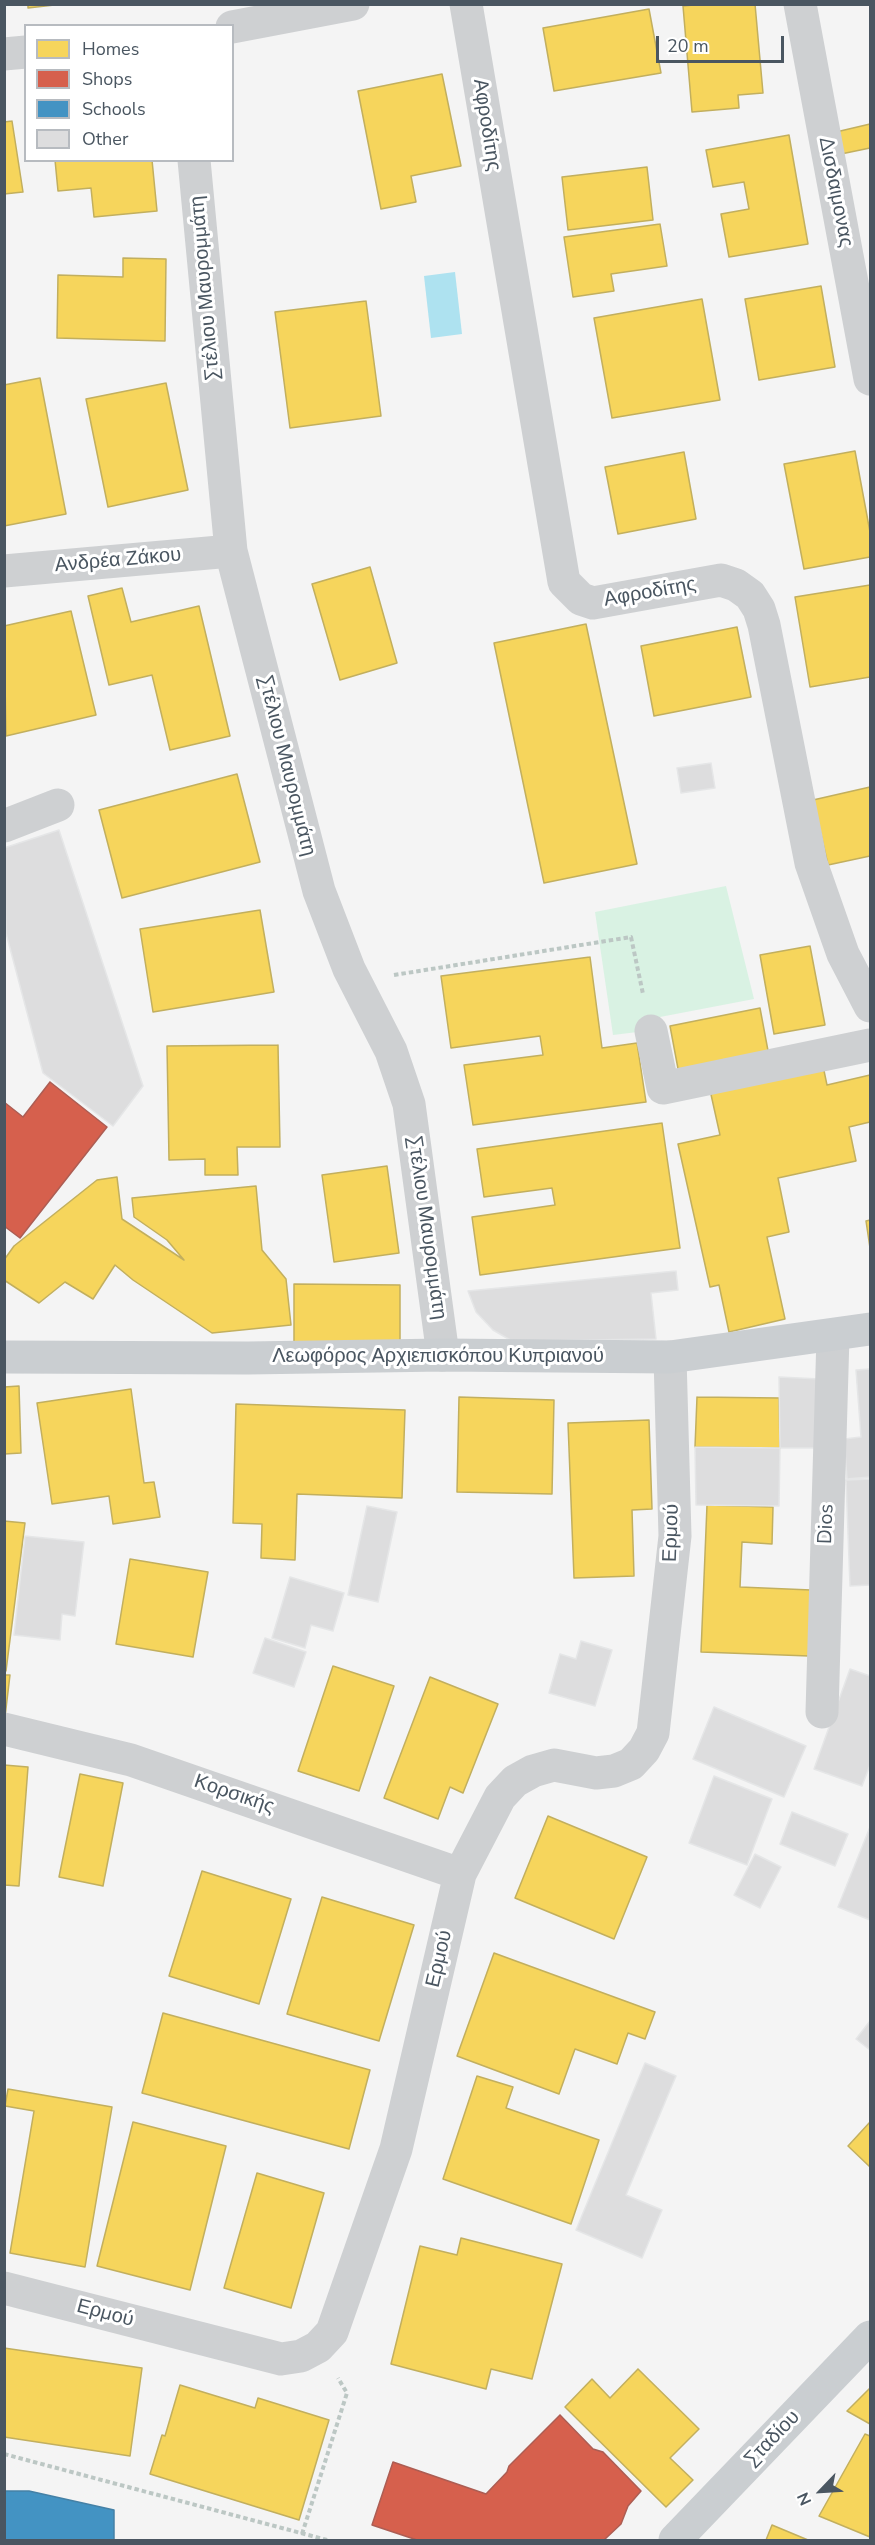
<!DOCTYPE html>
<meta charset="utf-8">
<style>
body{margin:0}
#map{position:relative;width:875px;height:2545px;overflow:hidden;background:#f4f4f4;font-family:"Nunito Sans",sans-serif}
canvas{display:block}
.frame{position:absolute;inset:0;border:6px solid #4a5661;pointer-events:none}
.legend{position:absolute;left:24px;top:24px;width:210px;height:138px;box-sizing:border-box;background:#fff;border:2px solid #b7bbc0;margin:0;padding:8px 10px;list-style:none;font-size:18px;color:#4a5661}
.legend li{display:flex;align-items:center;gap:12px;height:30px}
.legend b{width:30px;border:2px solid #b7bbc0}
.north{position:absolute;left:791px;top:2461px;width:60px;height:60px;-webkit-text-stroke:4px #fff;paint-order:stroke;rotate:245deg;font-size:16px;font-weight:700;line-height:24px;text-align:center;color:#4a5661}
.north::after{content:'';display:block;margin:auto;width:21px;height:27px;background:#4a5661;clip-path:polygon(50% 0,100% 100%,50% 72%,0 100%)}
.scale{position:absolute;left:656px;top:36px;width:128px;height:27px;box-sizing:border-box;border:3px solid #4a5661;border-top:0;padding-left:8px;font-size:18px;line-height:21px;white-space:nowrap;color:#4a5661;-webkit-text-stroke:4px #fff;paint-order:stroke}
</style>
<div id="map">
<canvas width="875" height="2545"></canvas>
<div class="frame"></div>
<ul class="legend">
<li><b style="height:16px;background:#f6d55c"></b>Homes</li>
<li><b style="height:16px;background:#d6604d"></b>Shops</li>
<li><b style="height:16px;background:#4393c3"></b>Schools</li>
<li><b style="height:16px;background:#ddddde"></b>Other</li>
</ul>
<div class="north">N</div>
<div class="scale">20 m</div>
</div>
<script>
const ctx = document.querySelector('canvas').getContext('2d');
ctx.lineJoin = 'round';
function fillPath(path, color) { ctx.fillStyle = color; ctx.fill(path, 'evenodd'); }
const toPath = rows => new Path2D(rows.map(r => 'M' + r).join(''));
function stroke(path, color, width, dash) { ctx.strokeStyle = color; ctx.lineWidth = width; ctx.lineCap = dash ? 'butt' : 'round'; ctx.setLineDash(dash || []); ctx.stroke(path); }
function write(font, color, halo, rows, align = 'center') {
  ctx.font = font + ' "Nunito Sans",sans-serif'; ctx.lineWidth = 6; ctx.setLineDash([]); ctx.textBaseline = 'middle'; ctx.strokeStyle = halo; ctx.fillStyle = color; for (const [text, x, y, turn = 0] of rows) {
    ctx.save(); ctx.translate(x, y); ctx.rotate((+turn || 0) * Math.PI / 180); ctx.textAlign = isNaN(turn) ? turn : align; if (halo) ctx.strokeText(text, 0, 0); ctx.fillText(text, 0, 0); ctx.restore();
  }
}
fillPath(toPath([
 [726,886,754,999,660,1017,662,1029,613,1035,595,912]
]), '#d9f2e3');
fillPath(toPath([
 [455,272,462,334,431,338,424,276]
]), '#aee2f0');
const homes = toPath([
 [28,4,63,4,28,8,28,4],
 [704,4,755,4,763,93,738,95,739,108,692,112,683,6,704,4],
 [649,9,661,73,554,91,543,28,649,9],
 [442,74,461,166,411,176,416,202,381,209,358,91,442,74],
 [12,121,23,192,4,194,4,122,12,121],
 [870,124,870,148,841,154,836,132,870,124],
 [789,135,808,244,729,257,721,214,749,209,744,182,713,187,706,150,789,135],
 [55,160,152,160,157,211,94,217,91,188,58,191,55,160],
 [647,167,653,220,568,230,562,177,647,167],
 [660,224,667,266,611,274,614,291,573,297,564,237,660,224],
 [123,258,166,259,165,341,57,338,58,275,123,277,123,258],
 [821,286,835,367,759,380,745,299,821,286],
 [702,299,720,400,612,418,594,318,702,299],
 [366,301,381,416,290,428,275,312,366,301],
 [40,378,66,514,4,526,4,385,40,378],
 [166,383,188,490,108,507,86,399,166,383],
 [855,451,870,532,870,557,804,569,784,464,855,451],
 [684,452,696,519,618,534,605,467,684,452],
 [370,567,397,663,340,680,312,584,370,567],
 [870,585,870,677,810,687,795,597,870,585],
 [122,588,131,622,199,606,230,736,170,750,152,675,109,685,88,596,122,588],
 [71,611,96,715,6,736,4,626,71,611],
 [586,624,637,864,544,883,494,643,586,624],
 [737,627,751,697,654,716,641,646,737,627],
 [237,774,260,862,122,898,99,810,237,774],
 [870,787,870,856,828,865,813,800,870,787],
 [260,910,274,992,153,1012,140,929,260,910],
 [810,946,825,1025,774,1034,760,955,810,946],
 [590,957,602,1048,637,1043,646,1102,473,1125,464,1065,543,1055,540,1036,451,1048,441,976,590,957],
 [760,1008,769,1056,679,1074,670,1026,760,1008],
 [278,1045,280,1147,237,1147,238,1175,205,1175,205,1159,169,1160,167,1046,278,1045],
 [823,1066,827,1085,870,1075,870,1122,849,1127,856,1161,778,1178,789,1232,767,1237,785,1319,729,1332,719,1285,710,1287,678,1144,720,1135,710,1090,823,1066],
 [662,1123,680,1248,480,1275,472,1217,555,1205,552,1188,484,1197,477,1149,662,1123],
 [387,1166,399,1253,334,1262,322,1175,387,1166],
 [117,1177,122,1219,184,1260,167,1240,134,1217,132,1198,256,1186,262,1250,286,1279,291,1325,212,1333,133,1280,115,1265,93,1299,65,1282,39,1303,4,1280,4,1260,14,1246,97,1180,117,1177],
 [870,1220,870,1248,866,1221,870,1220],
 [294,1284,400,1285,400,1352,294,1352,294,1284],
 [19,1386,21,1453,4,1454,4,1387,19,1386],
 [131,1389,144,1483,154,1482,160,1517,113,1524,109,1496,52,1504,37,1403,131,1389],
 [459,1397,554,1400,552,1494,457,1492,459,1397],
 [697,1397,779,1398,780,1448,695,1447,697,1397],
 [236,1404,405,1410,402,1498,297,1494,295,1560,261,1558,262,1524,233,1523,236,1404],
 [649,1420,652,1509,632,1510,634,1576,574,1578,568,1423,649,1420],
 [707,1505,773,1507,772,1544,742,1542,740,1587,811,1590,809,1656,701,1652,707,1505],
 [4,1521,25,1523,6,1671,4,1671,4,1521],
 [130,1559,208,1572,193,1657,116,1644,130,1559],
 [333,1666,394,1686,359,1791,298,1771,333,1666],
 [4,1675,10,1675,5,1717,4,1717,4,1675],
 [430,1677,498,1704,463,1793,450,1787,438,1819,384,1798,430,1677],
 [4,1765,28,1767,19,1886,4,1885,4,1765],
 [80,1774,123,1783,103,1886,59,1877,80,1774],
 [548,1816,647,1857,614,1939,515,1898,548,1816],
 [202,1871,291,1899,259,2004,169,1976,202,1871],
 [322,1897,414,1925,379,2041,287,2014,322,1897],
 [494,1953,655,2012,645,2039,628,2033,617,2064,575,2049,559,2094,457,2056,494,1953],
 [163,2013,370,2070,349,2149,142,2093,163,2013],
 [477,2076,513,2087,506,2108,599,2140,571,2224,443,2179,477,2076],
 [8,2089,112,2107,85,2267,10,2253,34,2111,5,2106,8,2089],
 [133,2122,226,2146,190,2290,97,2266,133,2122],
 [870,2122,870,2167,848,2146,870,2122],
 [257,2173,324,2193,291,2308,224,2288,257,2173],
 [461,2238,562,2264,532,2379,491,2369,486,2389,391,2364,420,2246,457,2255,461,2238],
 [4,2348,142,2368,130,2456,4,2437,4,2348],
 [638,2369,699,2429,670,2458,693,2480,666,2507,565,2407,592,2379,610,2398,638,2369],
 [180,2385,255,2408,258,2398,329,2420,299,2520,150,2474,162,2435,165,2436,180,2385],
 [870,2388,870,2424,847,2411,870,2388],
 [865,2434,870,2436,870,2537,819,2516,865,2434],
 [772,2525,808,2540,766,2540,772,2525]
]);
fillPath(homes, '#f6d55c');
stroke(homes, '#c2af5e', 1.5);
const shops = toPath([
 [50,1082,107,1127,20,1238,4,1226,4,1102,23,1117,50,1082],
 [560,2415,593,2449,603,2452,641,2491,628,2506,621,2524,604,2540,417,2540,372,2525,393,2462,486,2494,507,2472,509,2466,560,2415]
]);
fillPath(shops, '#d6604d');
stroke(shops, '#ac5d53', 1.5);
const schools = toPath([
 [4,2491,29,2491,114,2510,114,2540,4,2540,4,2491]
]);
fillPath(schools, '#4393c3');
stroke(schools, '#4581a6', 1.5);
const building = toPath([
 [711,763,715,788,681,793,677,768,711,763],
 [59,830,143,1086,113,1126,43,1073,6,933,4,848,59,830],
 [676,1271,678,1290,651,1293,656,1339,512,1341,493,1330,476,1312,468,1291,676,1271],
 [870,1369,870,1477,847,1479,844,1439,861,1437,856,1370,870,1369],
 [779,1377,820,1379,818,1448,780,1448,779,1377],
 [695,1447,780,1448,779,1506,696,1505,695,1447],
 [870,1479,870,1585,850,1586,846,1480,870,1479],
 [367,1506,397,1512,378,1602,348,1595,367,1506],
 [25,1536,84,1542,75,1616,62,1614,60,1640,14,1635,25,1536],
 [290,1577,344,1593,333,1631,311,1625,305,1648,272,1638,290,1577],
 [265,1638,306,1652,294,1687,253,1673,265,1638],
 [581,1641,612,1650,595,1706,549,1693,560,1654,576,1659,581,1641],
 [850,1669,870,1676,870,1765,862,1786,814,1769,850,1669],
 [714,1707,806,1746,784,1797,693,1759,714,1707],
 [714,1776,772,1799,747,1865,689,1843,714,1776],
 [792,1812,848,1834,835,1866,780,1844,792,1812],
 [870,1827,870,1920,838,1907,870,1827],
 [755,1854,781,1867,760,1908,734,1895,755,1854],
 [870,2021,870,2050,856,2039,870,2021],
 [645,2063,676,2076,626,2195,662,2210,642,2258,576,2230,645,2063]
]);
fillPath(building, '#ddddde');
stroke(building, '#e5e6e7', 1.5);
stroke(toPath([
 [394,975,631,937,643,994],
 [4,2454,327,2540],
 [302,2534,347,2393,338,2378]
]), '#bcc7c4', 4, [4.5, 3]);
stroke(toPath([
 [466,4,564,582,581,599,593,603,721,580,736,585,750,595,759,609,764,625,811,863,843,954,870,1006],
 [800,4,870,379],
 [232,27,353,4],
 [4,54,26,52],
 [194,160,231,551,319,891,349,969,391,1051,409,1104,443,1355],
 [4,571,231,551],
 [4,826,58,805],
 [651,1031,663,1088,870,1045],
 [822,1712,833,1336],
 [4,1729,131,1760,460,1874],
 [4,2288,281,2359,301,2356,318,2347,332,2332,396,2149,460,1874,500,1797,515,1781,533,1771,554,1765,596,1773,614,1771,631,1764,644,1750,653,1733,675,1536,670,1357]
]), '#ced0d2', 33);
stroke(toPath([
 [4,1357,248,1358,443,1355,670,1357,870,1329],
 [675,2540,870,2337]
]), '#caced1', 33);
write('20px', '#4a5661', '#fff', [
 ["Αφροδίτης",486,125,81],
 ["Δισδαιμονας",835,192,79],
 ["Στέλιου Μαυρομμάτη",206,288,-95],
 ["Ανδρέα Ζάκου",118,561,-5],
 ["Αφροδίτης",650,593,-10],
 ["Στέλιου Μαυρομμάτη",286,766,76],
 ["Στέλιου Μαυρομμάτη",426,1228,82],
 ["Λεωφόρος Αρχιεπισκόπου Κυπριανού",438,1357],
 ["Dios",827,1524,-88],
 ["Ερμού",672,1533,-88],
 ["Κορσικής",234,1795,19],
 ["Ερμού",440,1959,-77],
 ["Ερμού",105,2314,15],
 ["Σταδίου",773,2439,-46]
]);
</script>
